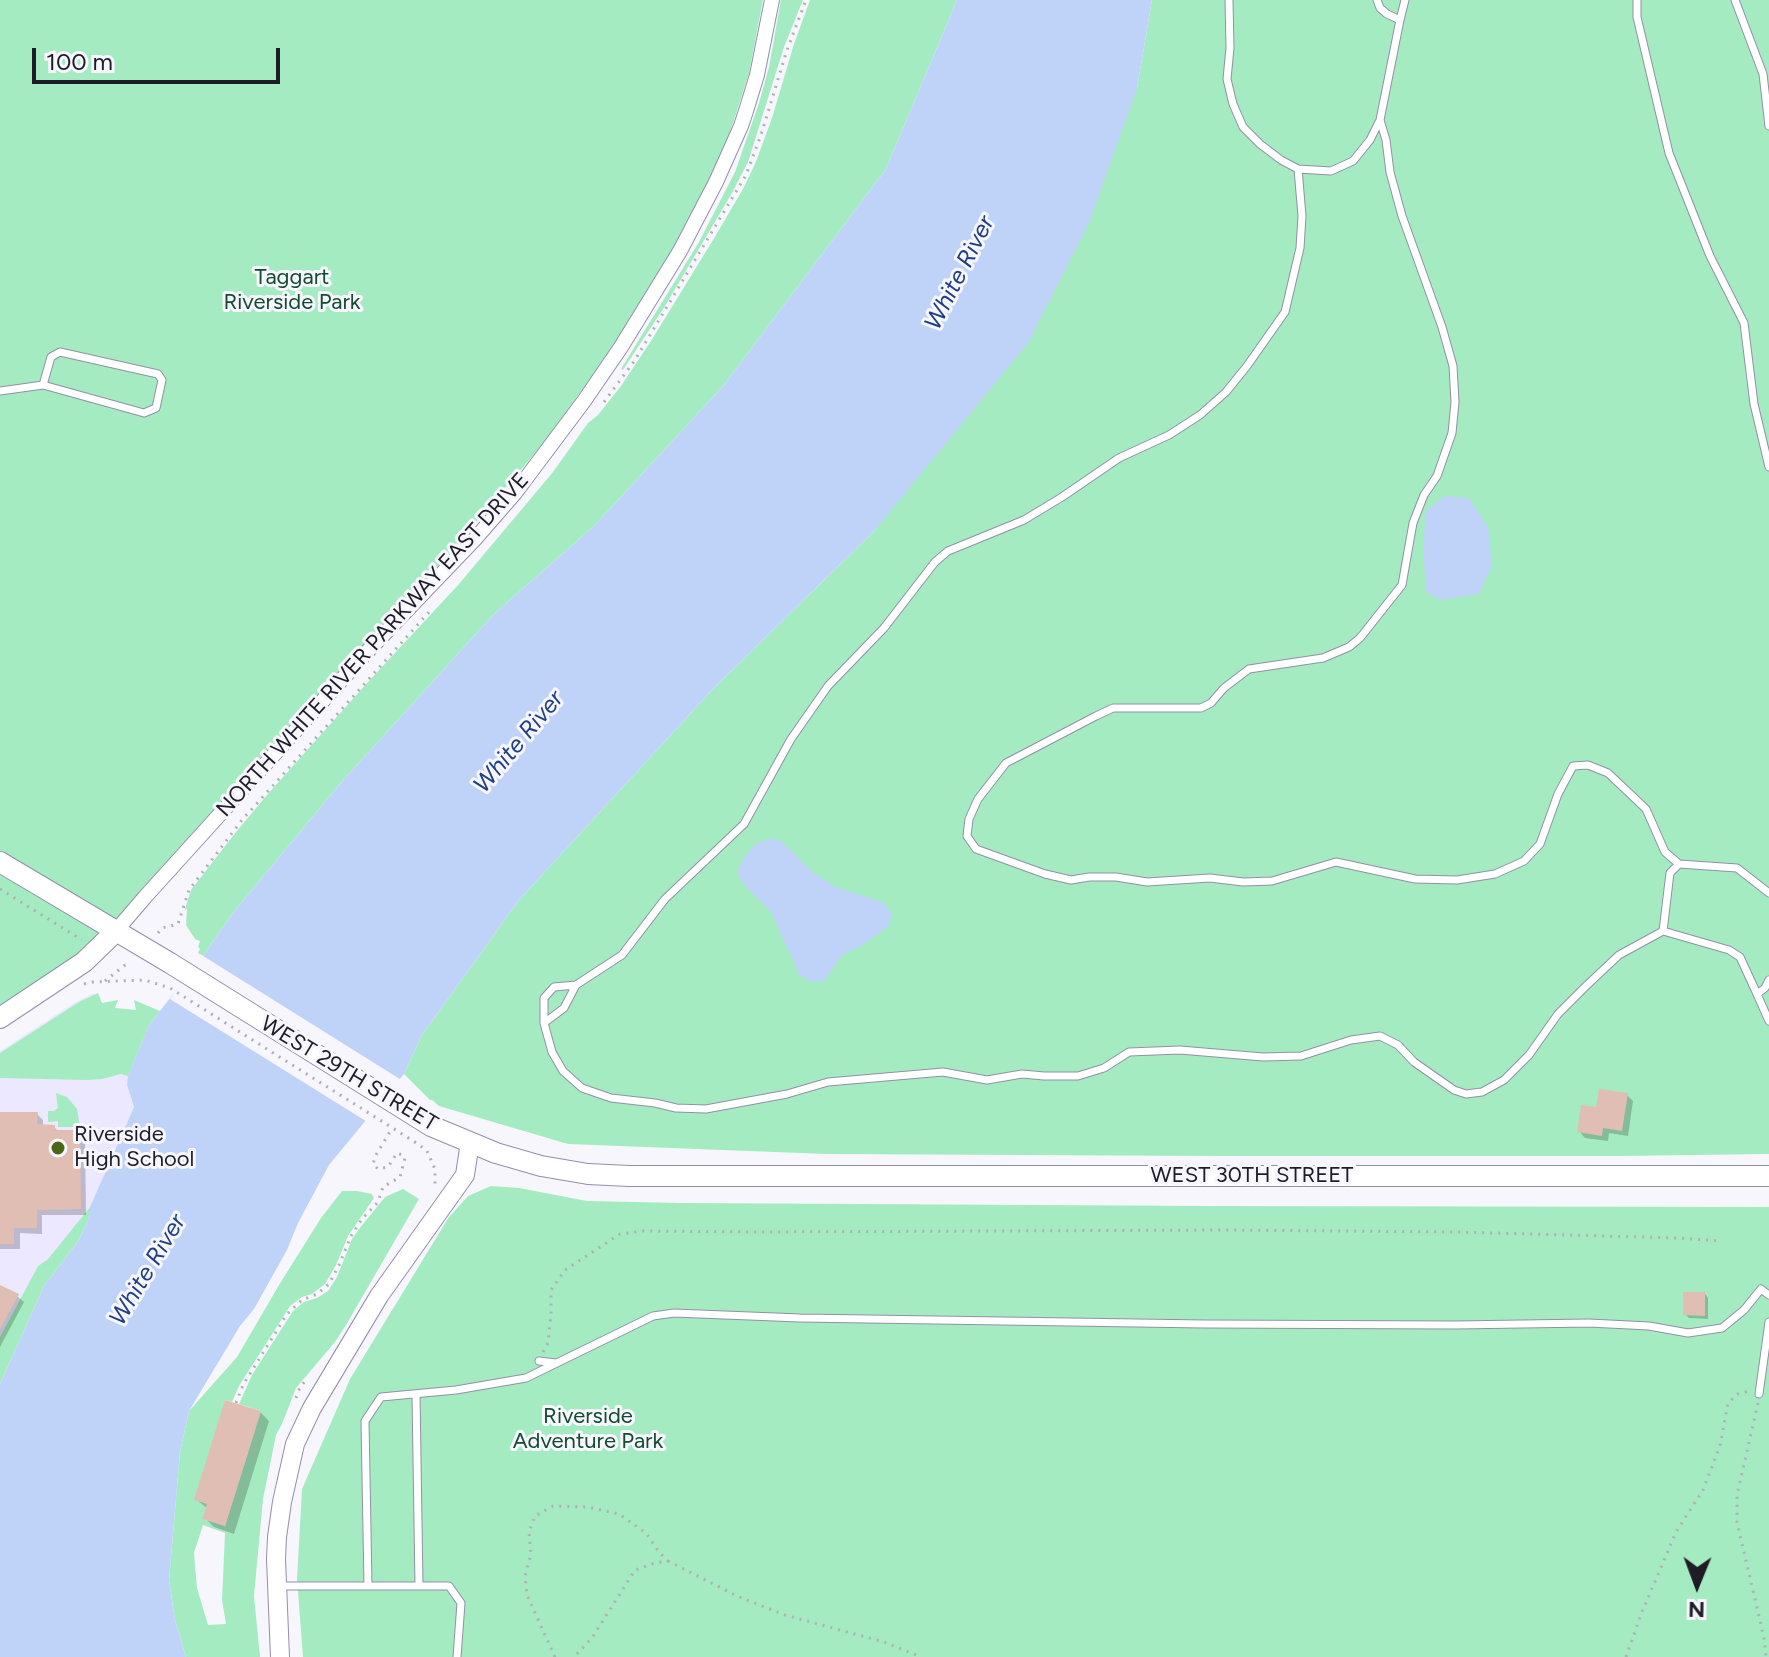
<!DOCTYPE html>
<style>
body{margin:0}
#map{position:relative;width:1769px;height:1657px;overflow:hidden;background:#f7f6fd;font-family:Figtree,sans-serif}
canvas{display:block}
.north{position:absolute;left:1657px;top:1545px;width:80px;height:80px;-webkit-text-stroke:6px #f7f6fd;paint-order:stroke;rotate:181deg;font-size:22px;font-weight:700;line-height:32px;text-align:center;color:#1e1c27}
.north::after{content:'';display:block;margin:auto;width:28px;height:36px;background:#1e1c27;clip-path:polygon(50% 0,100% 100%,50% 72%,0 100%)}
.scale{position:absolute;left:32px;top:48px;width:248px;height:36px;box-sizing:border-box;border:4px solid #1e1c27;border-top:0;padding-left:10px;font-size:24px;line-height:28px;white-space:nowrap;color:#1e1c27;-webkit-text-stroke:6px #f7f6fd;paint-order:stroke}
</style>
<div id="map">
<canvas width="1769" height="1657"></canvas>
<div class="north">N</div>
<div class="scale">100 m</div>
</div>
<script>
const ctx = document.querySelector('canvas').getContext('2d');
ctx.lineJoin = 'round';
function fillPath(path, color) { ctx.fillStyle = color; ctx.fill(path, 'evenodd'); }
const toPath = rows => new Path2D(rows.map(r => 'M' + r).join(''));
function stroke(path, color, width, dash) { ctx.strokeStyle = color; ctx.lineWidth = width; ctx.lineCap = dash ? 'butt' : 'round'; ctx.setLineDash(dash || []); ctx.stroke(path); }
function write(font, color, halo, rows, align = 'center') {
  ctx.font = font + ' Figtree,sans-serif'; ctx.lineWidth = 6; ctx.setLineDash([]); ctx.textBaseline = 'middle'; ctx.strokeStyle = halo; ctx.fillStyle = color; for (const [text, x, y, turn = 0] of rows) {
    ctx.save(); ctx.translate(x, y); ctx.rotate((+turn || 0) * Math.PI / 180); ctx.textAlign = isNaN(turn) ? turn : align; if (halo) ctx.strokeText(text, 0, 0); ctx.fillText(text, 0, 0); ctx.restore();
  }
}
fillPath(toPath([
 [94,993,103,1014,149,1025,127,1085,134,1107,90,1207,48,1259,38,1266,0,1337,0,1051,74,1003]
]), '#ebe8ff');
fillPath(toPath([
 [0,0,763,0,749,73,736,114,723,152,694,215,615,343,548,438,467,533,115,932,0,1008],
 [781,0,803,0,784,47,748,162,732,193,665,306,623,370,621,369,699,242,735,172,759,103,769,67],
 [810,0,957,0,886,169,724,385,595,525,493,615,339,785,232,914,203,956,198,953,200,949,198,947,200,941,195,939,186,925,187,909,185,909,191,890,236,832,267,795,368,682,459,584,553,472,588,423,598,415,621,386,651,341,713,240,743,189,755,164,772,118,794,44],
 [1152,0,1769,0,1769,1154,1620,1156,1217,1156,826,1154,568,1144,439,1106,432,1100,430,1100,404,1074,422,1035,519,900,713,689,875,530,1137,88],
 [98,993,102,1003,118,1000,115,1008,136,1010,134,1000,160,1011,149,1025,128,1076,121,1074,102,1079,87,1080,0,1078,0,1053,79,1002],
 [56,1093,67,1097,77,1109,80,1127,58,1127,58,1121,48,1122,48,1111,54,1111,58,1108],
 [491,1186,519,1188,587,1201,682,1203,1212,1206,1769,1207,1769,1657,303,1657,297,1579,302,1489,350,1379,449,1217,468,1196],
 [403,1189,419,1199,346,1325,335,1342,296,1388,282,1424,276,1435,263,1499,254,1596,260,1657,186,1657,175,1620,169,1580,180,1452,189,1411,237,1357,279,1285,321,1218,342,1191,357,1191,372,1194,374,1198,348,1236,336,1265,325,1284,312,1294,302,1297,290,1306,239,1386,232,1402,225,1400,207,1504,203,1519,225,1526,261,1411,239,1404,252,1375,293,1311,304,1302,317,1298,328,1291,337,1277,352,1239,359,1229,385,1197],
 [203,1525,225,1533,222,1600,226,1624,208,1625,197,1588,194,1553],
 [90,1207,90,1216,79,1240,44,1286,0,1384,0,1337,38,1266,48,1259]
]), '#a5ebc1');
fillPath(toPath([
 [957,0,1152,0,1137,88,1089,223,1028,343,875,530,713,689,519,900,422,1035,404,1074,329,1165,298,1223,287,1250,254,1309,240,1326,189,1411,180,1452,169,1580,175,1620,186,1657,0,1657,0,1384,44,1286,79,1240,90,1216,90,1207,134,1107,127,1085,128,1076,149,1025,203,956,232,914,339,785,493,615,595,525,724,385,886,169],
 [1445,496,1469,498,1488,527,1492,565,1479,594,1440,600,1426,592,1423,546,1426,511],
 [771,838,782,842,813,872,833,886,884,903,892,914,888,927,861,946,842,955,824,981,811,982,799,974,771,912,746,887,739,877,738,871,745,856,756,844]
]), '#bfd3f9');
fillPath(toPath([
 [200,954,403,1081,369,1123,170,999]
]), '#f7f6fd');
fillPath(toPath([
 [1627,1095,1633,1101,1628,1136,1609,1133,1608,1141,1585,1138,1579,1131,1598,1110],
 [0,1114,37,1114,43,1120,43,1127,54,1127,59,1132,79,1132,85,1138,86,1215,42,1215,42,1234,20,1233,20,1249,0,1249],
 [0,1291,17,1296,24,1302,0,1347],
 [1705,1294,1708,1298,1708,1319,1689,1318,1685,1314],
 [260,1412,269,1421,234,1534,214,1527,205,1518,208,1509,197,1500]
]), '#0003');
fillPath(toPath([
 [1599,1089,1628,1093,1622,1131,1603,1128,1602,1136,1577,1132,1581,1105,1596,1107],
 [0,1112,38,1112,37,1124,55,1125,55,1130,80,1130,81,1209,37,1210,37,1228,14,1228,14,1244,0,1244],
 [0,1285,19,1294,0,1329],
 [1683,1292,1705,1292,1705,1316,1683,1315],
 [225,1400,261,1411,225,1526,202,1519,207,1504,194,1500]
]), '#e0beb3');
const service = toPath([
 [1229,0,1230,48,1227,79,1233,104,1243,127,1260,144,1281,160,1298,169,1331,171,1353,161,1370,140,1380,120],
 [1377,0,1380,8,1387,14,1400,20],
 [1405,0,1400,20,1380,120,1386,140,1390,172,1402,216,1442,327,1453,366,1455,402,1452,433,1437,476,1424,495,1413,523,1402,585,1360,638,1349,647,1323,658,1249,669,1224,688,1211,703,1201,708,1113,708,1096,716,1006,763,978,799,969,819,967,836,976,849,1045,874,1071,880,1089,877,1116,877,1147,882,1210,878,1243,882,1272,881,1336,862,1415,879,1457,880,1495,874,1524,861,1540,844,1558,794,1573,766,1588,765,1608,773,1646,809,1665,852,1679,864],
 [1637,0,1637,17,1669,153,1710,256,1744,323,1754,404,1769,467],
 [1735,0,1763,74,1769,126],
 [1298,169,1302,216,1300,248,1285,312,1247,366,1226,392,1200,415,1169,435,1119,458,1062,497,1024,520,948,551,935,562,884,628,828,686,791,739,744,824,665,899,622,955,576,985,554,987,544,998,544,1023,552,1052,563,1071,582,1088,611,1098,655,1103,676,1108,706,1109,787,1094,828,1082,943,1072,987,1080,1022,1074,1044,1076,1078,1076,1104,1068,1129,1052,1180,1050,1263,1057,1301,1056,1351,1040,1380,1036,1398,1045,1414,1062,1454,1090,1466,1094,1482,1092,1504,1080,1529,1055,1558,1014,1586,986,1619,955,1663,931],
 [0,391,43,385,144,413,156,408,162,380,158,374,60,352,51,357,43,385],
 [1769,980,1765,988,1757,994,1769,1021],
 [1757,994,1740,957,1729,950,1663,931,1670,873,1679,864,1737,868,1769,893],
 [544,1023,564,1008,576,985],
 [539,1361,556,1363],
 [416,1394,419,1586],
 [1759,1394,1769,1322],
 [280,1586,449,1586,461,1603,457,1657],
 [368,1586,365,1421,381,1397,456,1390,526,1378,653,1316,674,1313,800,1318,1205,1324,1455,1325,1589,1323,1649,1326,1688,1333,1722,1328,1744,1310,1761,1289,1769,1295]
]);
const minor = toPath([
 [115,932,145,897,365,654,475,539,515,493,584,401,621,347,680,251,716,182,741,126,746,111,757,75,772,0]
]);
const tertiary = toPath([
 [280,1657,276,1559,277,1537,282,1502,295,1444,312,1408,379,1296,465,1175,470,1142]
]);
const secondary = toPath([
 [0,862,170,963,431,1126,496,1153,541,1166,588,1174,629,1176,1769,1176],
 [0,1018,84,962,115,932]
]);
stroke(service, '#938fab', 9);
stroke(minor, '#938fab', 16);
stroke(tertiary, '#938fab', 20);
stroke(secondary, '#938fab', 22);
stroke(toPath([
 [604,402,635,360,746,175,761,135,787,50,806,0],
 [0,889,82,940],
 [158,933,162,928,178,924,189,890,242,820,430,611],
 [105,981,130,961],
 [84,984,93,982,145,980,170,988,418,1144,427,1151,435,1169,435,1186],
 [543,1352,548,1343,551,1314,551,1290,565,1270,620,1234,643,1231,762,1232,1223,1230,1457,1232,1678,1238,1720,1241],
 [296,1398,300,1387,308,1378],
 [236,1403,243,1385,287,1314,302,1300,317,1294,329,1284,339,1265,351,1236,362,1219,378,1202,383,1187,400,1177,405,1158,402,1155,397,1153,388,1167,378,1169,373,1164,376,1155,391,1130],
 [1758,1403,1737,1495,1737,1522,1764,1638,1766,1657],
 [668,1561,737,1596,785,1615,884,1642,921,1657],
 [555,1657,527,1595,525,1576,531,1554,529,1532,535,1516,553,1506,588,1507,619,1514,646,1533,659,1552,668,1561,655,1563,635,1570,592,1638,574,1657],
 [1626,1657,1642,1612,1676,1532,1703,1490,1720,1446,1728,1403,1738,1394,1749,1391]
]), '#b0afb7', 3, [2, 6]);
stroke(service, '#fff', 7);
stroke(minor, '#fff', 14);
stroke(tertiary, '#fff', 18);
stroke(secondary, '#fff', 20);
for (const [x, y, r, color] of [
 [58,1148,8,"#4c6616"]
]) { const dot = new Path2D(); dot.arc(x, y, r, 0, 2 * Math.PI); ctx.fillStyle = color; ctx.fill(dot); stroke(dot, '#f7f6fd', 3); }
write('22px', '#134b30', '#f7f6fd', [
 ["Taggart",292,278],
 ["Riverside Park",292,303],
 ["Riverside",588,1417],
 ["Adventure Park",588,1442]
]);
write('22px', '#1e1c27', '#f7f6fd', [
 ["NORTH WHITE RIVER PARKWAY EAST DRIVE",373,645,-48],
 ["WEST 29TH STREET",349,1074,31],
 ["WEST 30TH STREET",1252,1176]
]);
write('22px', '#1e1c27', '#f7f6fd', [
 ["Riverside",74,1135],
 ["High School",74,1160]
], 'left');
write('italic 24px', '#1f4087', '#f7f6fd', [
 ["White River",960,273,-63],
 ["White River",519,742,-50],
 ["White River",148,1270,-59]
]);
</script>
